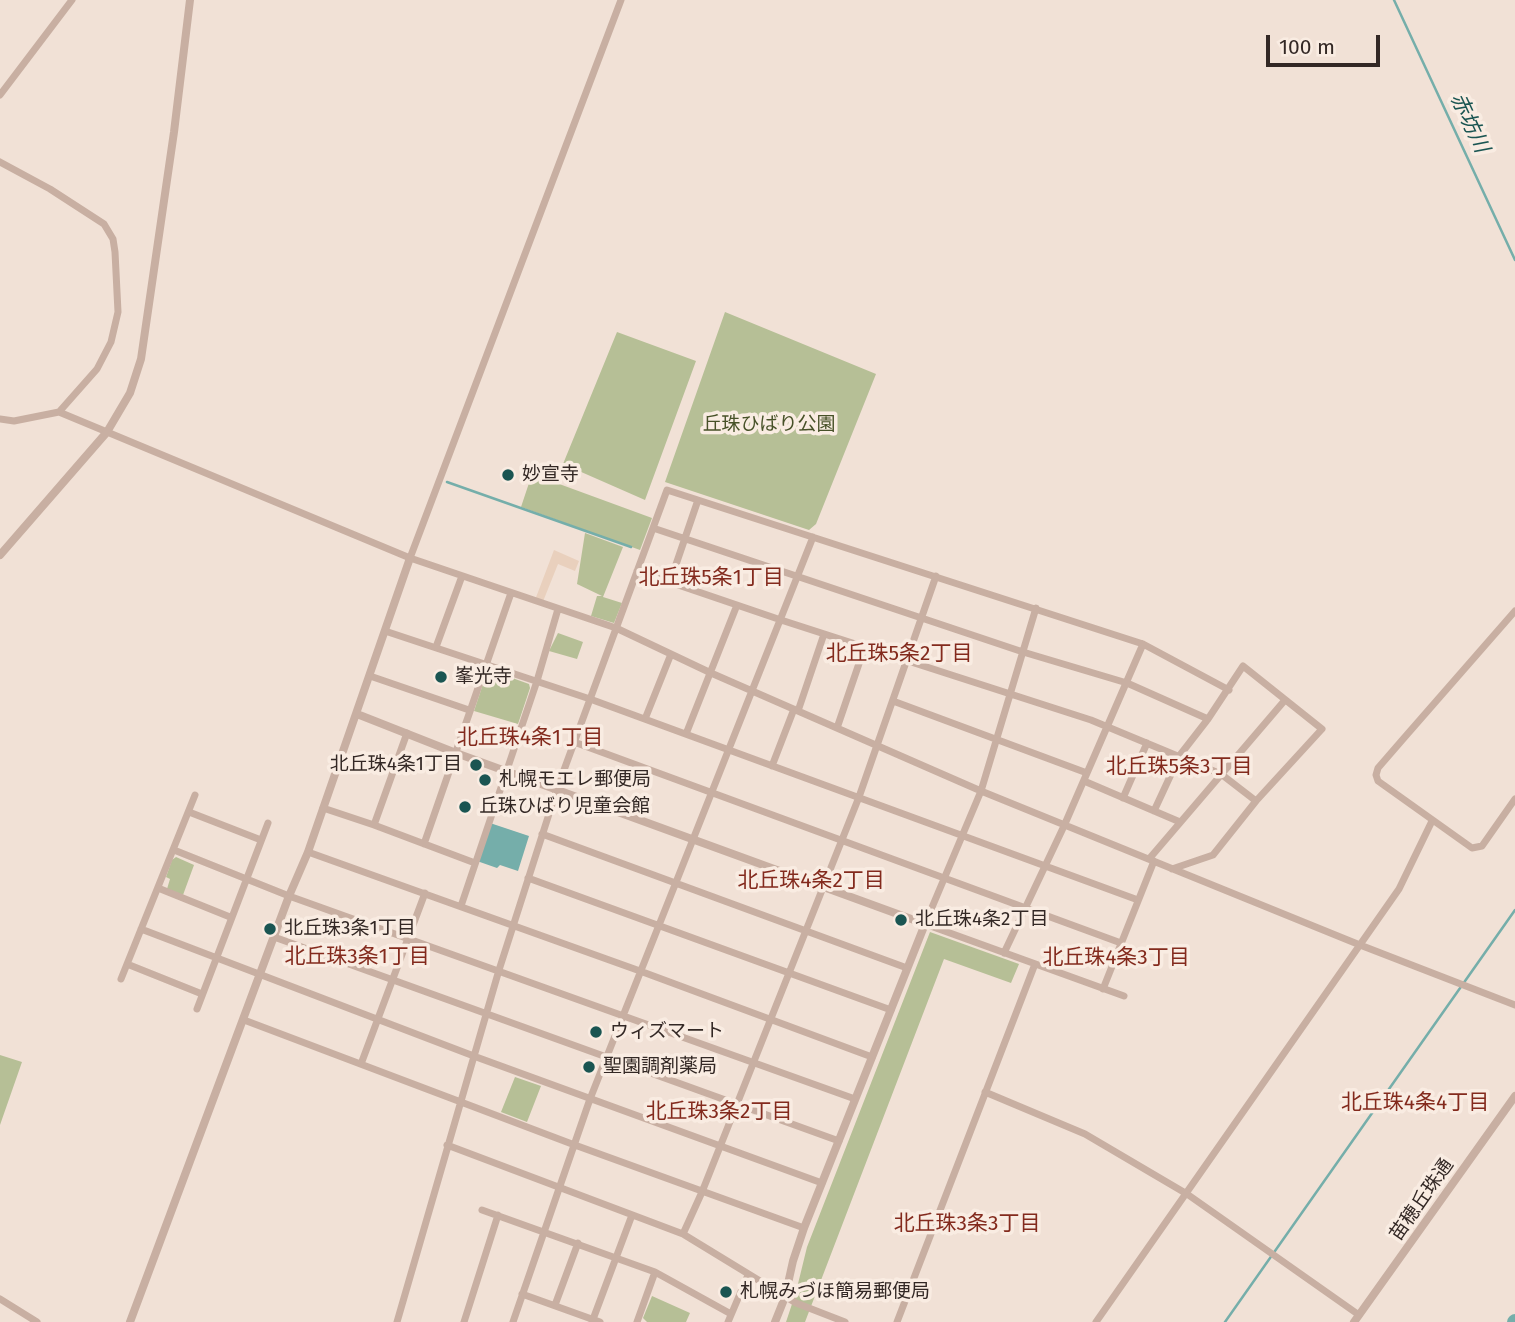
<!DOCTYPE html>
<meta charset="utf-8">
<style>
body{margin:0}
#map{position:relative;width:1515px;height:1322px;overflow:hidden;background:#f1e1d6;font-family:"Fira Sans",sans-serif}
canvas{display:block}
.scale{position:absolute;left:1266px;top:35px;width:114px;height:32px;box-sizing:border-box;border:4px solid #332825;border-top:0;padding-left:9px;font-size:21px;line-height:24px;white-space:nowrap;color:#332825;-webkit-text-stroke:5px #f9ece2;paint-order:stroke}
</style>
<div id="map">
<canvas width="1515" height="1322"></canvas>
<div class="scale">100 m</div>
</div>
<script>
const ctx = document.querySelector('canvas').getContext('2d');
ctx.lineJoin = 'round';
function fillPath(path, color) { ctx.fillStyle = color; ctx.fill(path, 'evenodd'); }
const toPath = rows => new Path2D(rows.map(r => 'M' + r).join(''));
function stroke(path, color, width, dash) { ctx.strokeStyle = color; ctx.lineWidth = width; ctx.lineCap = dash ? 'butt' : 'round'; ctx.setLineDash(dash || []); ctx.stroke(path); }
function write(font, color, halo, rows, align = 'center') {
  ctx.font = font + ' "Fira Sans","Noto Sans JP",sans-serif'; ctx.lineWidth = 7; ctx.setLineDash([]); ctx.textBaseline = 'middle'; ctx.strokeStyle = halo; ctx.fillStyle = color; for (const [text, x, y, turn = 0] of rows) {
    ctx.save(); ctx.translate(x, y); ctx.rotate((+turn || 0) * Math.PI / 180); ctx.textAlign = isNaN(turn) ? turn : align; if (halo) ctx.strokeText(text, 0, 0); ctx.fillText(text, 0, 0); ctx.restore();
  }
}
fillPath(toPath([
 [725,312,876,374,816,524,809,530,665,482],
 [617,332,696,361,645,500,563,464],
 [532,474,652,518,640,550,521,507],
 [585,533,623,547,603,597,622,603,614,623,591,616,597,596,602,596,577,584],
 [558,633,583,642,577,659,549,651],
 [490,670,529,684,530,688,518,724,474,711,487,672],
 [176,857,194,865,183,895,167,889,170,879,166,877,172,860],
 [930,932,1019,964,1011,983,944,959,805,1322,786,1322,796,1292,807,1247],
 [0,1055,22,1062,0,1125],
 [515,1077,541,1086,527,1122,501,1112],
 [652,1296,690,1313,686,1322,647,1322,643,1318]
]), '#b6bf96');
fillPath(toPath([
 [554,550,579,561,575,571,558,564,542,604,535,600]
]), '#e9d0bd');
fillPath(toPath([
 [490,823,529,836,518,871,500,865,497,868,477,861]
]), '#75aeaa');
stroke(toPath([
 [1394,0,1515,260],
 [447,482,631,547],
 [1225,1322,1515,910]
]), '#75aeaa', 2.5);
stroke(toPath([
 [1514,1322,1515,1321]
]), '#75aeaa', 14);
stroke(toPath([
 [0,95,72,0],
 [0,162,50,189,104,224,113,239,115,252,118,312,111,342,97,369,59,412,410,558,616,628,711,673,981,791,1360,945,1515,1005],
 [0,419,14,421,59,412],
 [653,528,1023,652,1127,683,1208,719],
 [410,558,621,0],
 [637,571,781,620,1091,720,1221,774,1256,801],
 [670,582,698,500],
 [1036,608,981,791,925,924,1124,996],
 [1515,611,1404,738,1378,768,1376,775,1378,781,1472,848,1482,846,1515,799],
 [385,631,590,699,1138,900],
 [436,647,462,576],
 [370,676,469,710],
 [893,701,1087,773],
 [798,711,824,634],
 [645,719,671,654],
 [837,728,865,646],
 [686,734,737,605],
 [574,742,1121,943],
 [772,766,794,709],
 [1084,781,1180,822],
 [1123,798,1147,743],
 [323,808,374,825,475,863],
 [1154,811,1180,755,1208,719,1243,666,1322,729,1256,801,1213,855,1172,869],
 [189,812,261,840],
 [374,825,407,733],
 [542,834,907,968],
 [424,844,511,593],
 [174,850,289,896,855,1099],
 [308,852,640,971,872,1057],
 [1149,859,1285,700],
 [528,878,891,1010],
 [158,888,230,917],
 [461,906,537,681,558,609],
 [141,929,479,1058,822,1183],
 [274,937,839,1141],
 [1004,953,1064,826,1143,644],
 [127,964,202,994],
 [121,979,195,795],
 [1103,989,1154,861],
 [197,1009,268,823],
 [244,1020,572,1144,804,1228],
 [361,1064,425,893],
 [985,1092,1085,1134,1187,1194,1359,1315],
 [447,1145,683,1234,796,1303,845,1322],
 [482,1210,655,1272,731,1314],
 [683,1234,702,1192,859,797,936,576],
 [522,1294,600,1322],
 [0,1299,37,1322],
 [555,1305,578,1243],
 [397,1322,499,970,557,789,667,490,1143,644,1229,690],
 [464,1322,498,1215],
 [513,1322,590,1099,813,537],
 [592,1322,632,1215],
 [637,1322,655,1272],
 [728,1322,748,1275],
 [897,1322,1035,964],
 [1096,1322,1399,889,1432,821]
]), '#c8afa2', 7);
stroke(toPath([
 [0,555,107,432,130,393,141,359,174,132,190,0],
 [357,714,456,753,925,924,804,1228,793,1261,785,1297,775,1322],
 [130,1322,289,896,308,852,410,558],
 [1354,1322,1515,1096]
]), '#c8afa2', 8);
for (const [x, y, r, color] of [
 [508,475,7,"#1a5552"],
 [441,677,7,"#1a5552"],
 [476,765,7,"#1a5552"],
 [485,780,7,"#1a5552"],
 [465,807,7,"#1a5552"],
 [901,920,7,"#1a5552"],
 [270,929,7,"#1a5552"],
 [596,1032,7,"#1a5552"],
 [589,1067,7,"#1a5552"],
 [726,1292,7,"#1a5552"]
]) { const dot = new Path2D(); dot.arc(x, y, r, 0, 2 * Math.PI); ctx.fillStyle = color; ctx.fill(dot); stroke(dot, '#f9ece2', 2.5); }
write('19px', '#475128', '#f9ece2', [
 ["丘珠ひばり公園",769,425]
]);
write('19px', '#332825', '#f9ece2', [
 ["妙宣寺",522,475],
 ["峯光寺",455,677],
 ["北丘珠4条1丁目",462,765,"right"],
 ["札幌モエレ郵便局",499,780],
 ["丘珠ひばり児童会館",479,807],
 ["北丘珠4条2丁目",915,920],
 ["北丘珠3条1丁目",284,929],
 ["ウィズマート",610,1032],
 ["聖園調剤薬局",603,1067],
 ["札幌みづほ簡易郵便局",740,1292]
], 'left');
write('19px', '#332825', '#f9ece2', [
 ["苗穂丘珠通",1422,1200,-55]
]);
write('italic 21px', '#1a5552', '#f9ece2', [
 ["赤坊川",1469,123,65]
]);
write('21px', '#832a1d', '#f9ece2', [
 ["北丘珠5条1丁目",711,578],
 ["北丘珠5条2丁目",899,654],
 ["北丘珠4条1丁目",530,738],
 ["北丘珠5条3丁目",1179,767],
 ["北丘珠4条2丁目",811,881],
 ["北丘珠3条1丁目",357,957],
 ["北丘珠4条3丁目",1116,958],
 ["北丘珠4条4丁目",1415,1103],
 ["北丘珠3条2丁目",719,1112],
 ["北丘珠3条3丁目",967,1224]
]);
</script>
